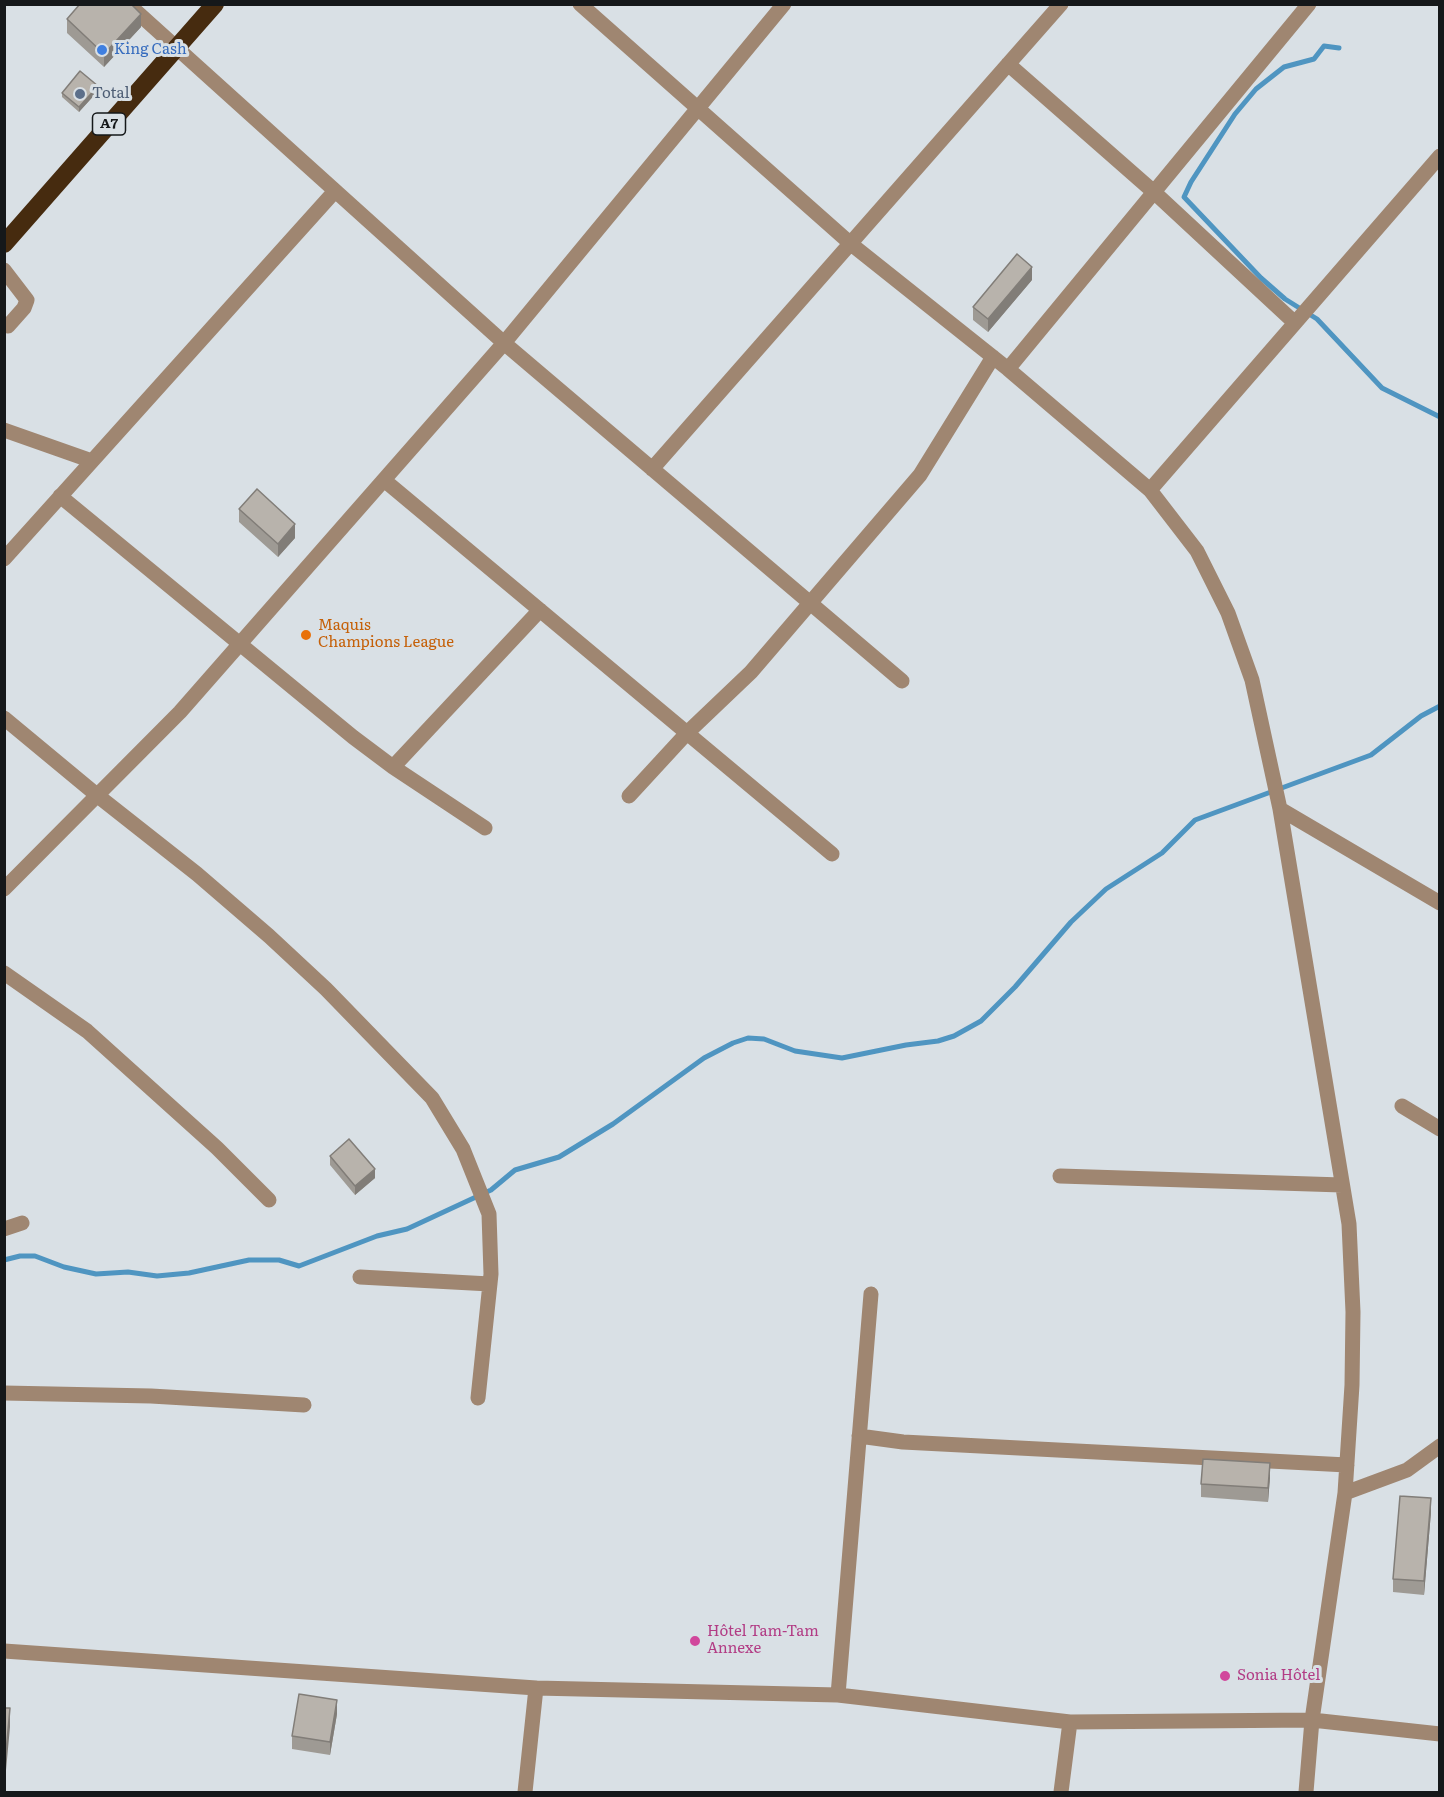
<!DOCTYPE html>
<meta charset="utf-8">
<style>
body{margin:0}
#map{position:relative;width:1444px;height:1797px;overflow:hidden;background:#d9e0e5;font-family:Literata,serif}
canvas{display:block}
.frame{position:absolute;inset:0;border:6px solid #15181a;pointer-events:none}
</style>
<div id="map">
<canvas width="1444" height="1797"></canvas>
<div class="frame"></div>
</div>
<script>
const ctx = document.querySelector('canvas').getContext('2d');
ctx.lineJoin = 'round';
const toPath = rows => new Path2D(rows.map(r => 'M' + r).join(''));
function stroke(path, color, width, dash) { ctx.strokeStyle = color; ctx.lineWidth = width; ctx.lineCap = dash ? 'butt' : 'round'; ctx.setLineDash(dash || []); ctx.stroke(path); }
function fillPath(path, color) { ctx.fillStyle = color; ctx.fill(path, 'evenodd'); }
function write(font, color, halo, rows, align = 'center') {
  ctx.font = font + ' Literata,serif'; ctx.lineWidth = 6; ctx.setLineDash([]); ctx.textBaseline = 'middle'; ctx.strokeStyle = halo; ctx.fillStyle = color; for (const [text, x, y, turn = 0] of rows) {
    ctx.save(); ctx.translate(x, y); ctx.rotate((+turn || 0) * Math.PI / 180); ctx.textAlign = isNaN(turn) ? turn : align; if (halo) ctx.strokeText(text, 0, 0); ctx.fillText(text, 0, 0); ctx.restore();
  }
}
stroke(toPath([
 [1339,48,1324,46,1314,59,1284,67,1256,89,1235,114,1191,182,1184,197,1261,278,1285,299,1317,319,1382,388,1440,417],
 [4,1260,20,1256,35,1256,64,1267,96,1274,128,1272,157,1276,189,1273,249,1260,279,1260,299,1266,377,1236,407,1229,491,1190,515,1170,559,1157,613,1124,704,1058,733,1043,748,1038,764,1039,795,1051,842,1058,906,1045,938,1041,954,1036,981,1021,1015,987,1071,922,1106,889,1162,853,1195,820,1371,755,1421,716,1440,706]
]), '#4f95c1', 5);
stroke(toPath([
 [128,4,504,343,902,681],
 [1008,64,1155,193,1295,323],
 [4,270,27,300,24,308,8,326,4,325],
 [1008,369,1309,4],
 [4,430,92,461],
 [652,469,1061,4],
 [384,480,832,854],
 [1150,490,1440,156],
 [60,496,353,737,393,767,485,828],
 [4,559,335,191],
 [4,718,98,796,197,874,269,936,326,989,432,1098,463,1149,489,1214,491,1274,478,1398],
 [393,767,540,610],
 [629,796,687,733,751,672,920,475,993,357],
 [1280,809,1440,903],
 [4,889,180,712,504,343,784,4],
 [4,973,87,1031,217,1148,269,1200],
 [1402,1106,1440,1129],
 [1060,1176,1342,1185],
 [4,1229,22,1223],
 [360,1277,490,1284],
 [4,1393,151,1396,304,1405],
 [859,1436,903,1442,1347,1465],
 [1345,1493,1407,1470,1440,1446],
 [4,1651,536,1688,838,1695,1070,1722,1312,1720,1345,1493,1352,1385,1353,1312,1349,1224,1280,809,1252,680,1228,613,1197,551,1150,490,1008,369,851,244,580,4],
 [838,1695,871,1294],
 [525,1792,536,1688],
 [1061,1792,1070,1722],
 [1306,1792,1312,1720,1440,1734]
]), '#9f8671', 15);
stroke(toPath([
 [4,244,215,4]
]), '#462b0f', 18);
fillPath(toPath([
 [67,19,141,27,104,67,67,33],
 [98,91,79,112,62,97,62,93],
 [1032,280,988,332,973,320,973,307],
 [239,509,295,538,278,557,239,522],
 [330,1156,375,1178,355,1195,330,1165],
 [1270,1477,1268,1502,1201,1497,1201,1484],
 [1431,1512,1424,1595,1393,1592,1393,1579],
 [337,1714,330,1755,292,1749,292,1736]
]), '#9e9a94');
fillPath(toPath([
 [141,14,141,27,104,67,104,54],
 [98,86,98,91,79,112,79,107],
 [1032,267,1032,280,988,332,988,319],
 [295,524,295,538,278,557,278,544],
 [375,1169,375,1178,355,1195,355,1186],
 [1270,1463,1270,1477,1268,1502,1268,1488],
 [1431,1498,1431,1512,1424,1595,1424,1581],
 [337,1700,337,1714,330,1755,330,1742],
 [10,1708,10,1727,4,1792,4,1774]
]), '#817d78');
const building = toPath([
 [80,4,131,4,141,14,104,54,67,19,80,4],
 [80,71,98,86,79,107,62,93,80,71],
 [1017,254,1032,267,988,319,973,307,1017,254],
 [257,489,295,524,278,544,239,509,257,489],
 [349,1139,375,1169,355,1186,330,1156,349,1139],
 [1203,1459,1270,1463,1268,1488,1201,1484,1203,1459],
 [1400,1496,1431,1498,1424,1581,1393,1579,1400,1496],
 [299,1694,337,1700,330,1742,292,1736,299,1694],
 [4,1708,10,1708,4,1774,4,1708]
]);
fillPath(building, '#b8b3ac');
stroke(building, '#817d78', 1.5);
for (const [x, y, r, color] of [
 [102,50,6,"#3f7fe0"],
 [80,94,6,"#5c6f8a"],
 [306,635,6,"#e8710a"],
 [695,1641,6,"#d1479c"],
 [1225,1676,6,"#d1479c"]
]) { const dot = new Path2D(); dot.arc(x, y, r, 0, 2 * Math.PI); ctx.fillStyle = color; ctx.fill(dot); stroke(dot, '#d9e0e5', 2); }
for (const [x, y, w] of [
 [109,124,33]
]) { const box = new Path2D(); box.roundRect(x - w / 2, y - 11, w, 22, 4.5); ctx.fillStyle = '#d9e0e5'; ctx.fill(box); stroke(box, '#15181a', 1.5); }
write('bold 14px', '#15181a', null, [
 ["A7",109,124]
]);
write('15px', '#366cbe', '#d9e0e5', [
 ["King Cash",114,50]
], 'left');
write('15px', '#4e5e75', '#d9e0e5', [
 ["Total",92,94]
], 'left');
write('15px', '#c56008', '#d9e0e5', [
 ["Maquis",318,626],
 ["Champions League",318,643]
], 'left');
write('15px', '#b23c85', '#d9e0e5', [
 ["Hôtel Tam-Tam",707,1632],
 ["Annexe",707,1649],
 ["Sonia Hôtel",1237,1676]
], 'left');
</script>
